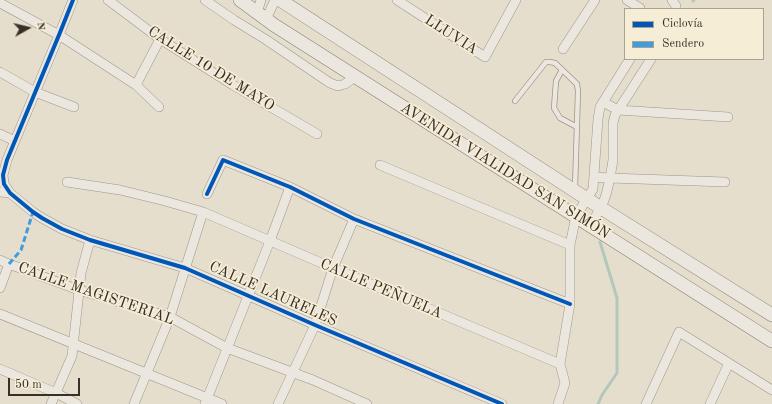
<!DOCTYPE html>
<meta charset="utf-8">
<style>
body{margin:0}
#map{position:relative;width:772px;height:404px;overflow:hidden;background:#e6decc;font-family:"Old Standard TT",serif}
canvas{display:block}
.legend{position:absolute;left:624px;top:8px;width:140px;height:52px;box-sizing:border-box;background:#f6edd7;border:1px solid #aba191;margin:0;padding:5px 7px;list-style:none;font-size:12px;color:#3a2f27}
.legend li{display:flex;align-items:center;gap:8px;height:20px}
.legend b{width:20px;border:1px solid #aba191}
.north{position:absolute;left:8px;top:8px;width:40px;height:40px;-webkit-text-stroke:3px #f6edd7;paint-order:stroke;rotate:82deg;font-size:11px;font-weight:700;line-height:16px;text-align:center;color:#3a2f27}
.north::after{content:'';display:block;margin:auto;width:14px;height:18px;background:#3a2f27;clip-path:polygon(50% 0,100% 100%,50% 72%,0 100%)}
.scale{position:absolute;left:8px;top:378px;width:72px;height:18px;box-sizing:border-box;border:2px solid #3a2f27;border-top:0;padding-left:5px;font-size:12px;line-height:14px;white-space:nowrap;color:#3a2f27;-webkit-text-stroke:3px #f6edd7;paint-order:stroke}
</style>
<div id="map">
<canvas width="772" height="404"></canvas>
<ul class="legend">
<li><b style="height:5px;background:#0057b8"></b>Ciclovía</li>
<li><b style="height:5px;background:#3e9de0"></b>Sendero</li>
</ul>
<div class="north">N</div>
<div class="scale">50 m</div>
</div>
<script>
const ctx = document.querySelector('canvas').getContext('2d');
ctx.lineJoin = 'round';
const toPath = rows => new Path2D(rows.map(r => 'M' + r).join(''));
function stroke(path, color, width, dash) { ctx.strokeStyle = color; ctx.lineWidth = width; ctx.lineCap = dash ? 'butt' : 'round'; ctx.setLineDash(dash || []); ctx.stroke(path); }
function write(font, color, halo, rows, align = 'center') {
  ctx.font = font + ' "Old Standard TT",serif'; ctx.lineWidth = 3.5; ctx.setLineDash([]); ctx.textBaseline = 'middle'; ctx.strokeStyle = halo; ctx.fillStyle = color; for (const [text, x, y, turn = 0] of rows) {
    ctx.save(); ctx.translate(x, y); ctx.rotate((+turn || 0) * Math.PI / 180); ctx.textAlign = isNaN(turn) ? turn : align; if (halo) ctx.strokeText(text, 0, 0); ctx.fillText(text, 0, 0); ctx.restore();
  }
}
stroke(toPath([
 [693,1,694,0],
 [598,404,602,395,617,373,617,298,600,242]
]), '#b2c8bd', 3);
const lane = toPath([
 [562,70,556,81,554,108,560,118,577,127],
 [515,101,546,62,550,62,555,63,577,84,578,91,575,188]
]);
const street = toPath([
 [73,0,59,35,7,160,3,175,4,184,10,193,33,212,42,218,62,229,90,240,185,268,315,325,502,404],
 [108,0,160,39,233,85,317,134],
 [205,0,234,20,265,39,330,83,338,86,345,84,356,76],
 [397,0,485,57,516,0],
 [627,0,640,8],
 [672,0,676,6,676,9],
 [0,3,59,35,136,85,159,107],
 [257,13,261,0],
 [266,19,275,0],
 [563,49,595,0],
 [0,72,35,92,74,107],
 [136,85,160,39],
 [603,102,618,110,728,117],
 [0,134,15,141],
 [380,165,570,245],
 [594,177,610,178,725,182],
 [67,182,120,190,165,201,203,212,333,268,560,364],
 [0,192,10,193],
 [207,194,223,160,290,187,354,219,570,304],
 [590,225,601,208,606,195,610,178,613,160,613,123,615,115,651,59],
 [0,260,9,264,79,290,170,317,227,348,313,380,367,404],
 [0,288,9,264],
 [0,314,222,404],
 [0,369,56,393,77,404],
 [51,404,72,356,81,273,90,240],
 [134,404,170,317,203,212],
 [205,404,270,241,290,187],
 [278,404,315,325,333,268,354,219],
 [558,404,565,383,560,364,570,304,570,245,576,216,593,189,598,119,600,107,630,59],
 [646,404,679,332,772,390],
 [710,404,729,363]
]);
const secondary = toPath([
 [240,0,274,25,772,341],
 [280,0,601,208,772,315]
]);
stroke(lane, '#9c968b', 6);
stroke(street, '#9c968b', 10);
stroke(secondary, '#847e75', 14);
stroke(lane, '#ebe7de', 4.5);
stroke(street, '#ebe7de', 9);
stroke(secondary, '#ebe7de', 13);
stroke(toPath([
 [9,264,21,250,33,212]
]), '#3e9de0', 3, [6, 3]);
stroke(toPath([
 [73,0,59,35,7,160,3,175,4,184,10,193,33,212,42,218,62,229,90,240,185,268,315,325,502,404],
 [207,194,223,160,290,187,354,219,570,304]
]), '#0057b8', 4);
write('15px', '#3a2f27', '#f6edd7', [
 ["LLUVIA",451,35,33],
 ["CALLE 10 DE MAYO",211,69,32],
 ["AVENIDA VIALIDAD SAN SIMÓN",505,171,32],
 ["CALLE PEÑUELA",381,289,23],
 ["CALLE MAGISTERIAL",96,294,19],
 ["CALLE LAURELES",273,294,24]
]);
</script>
